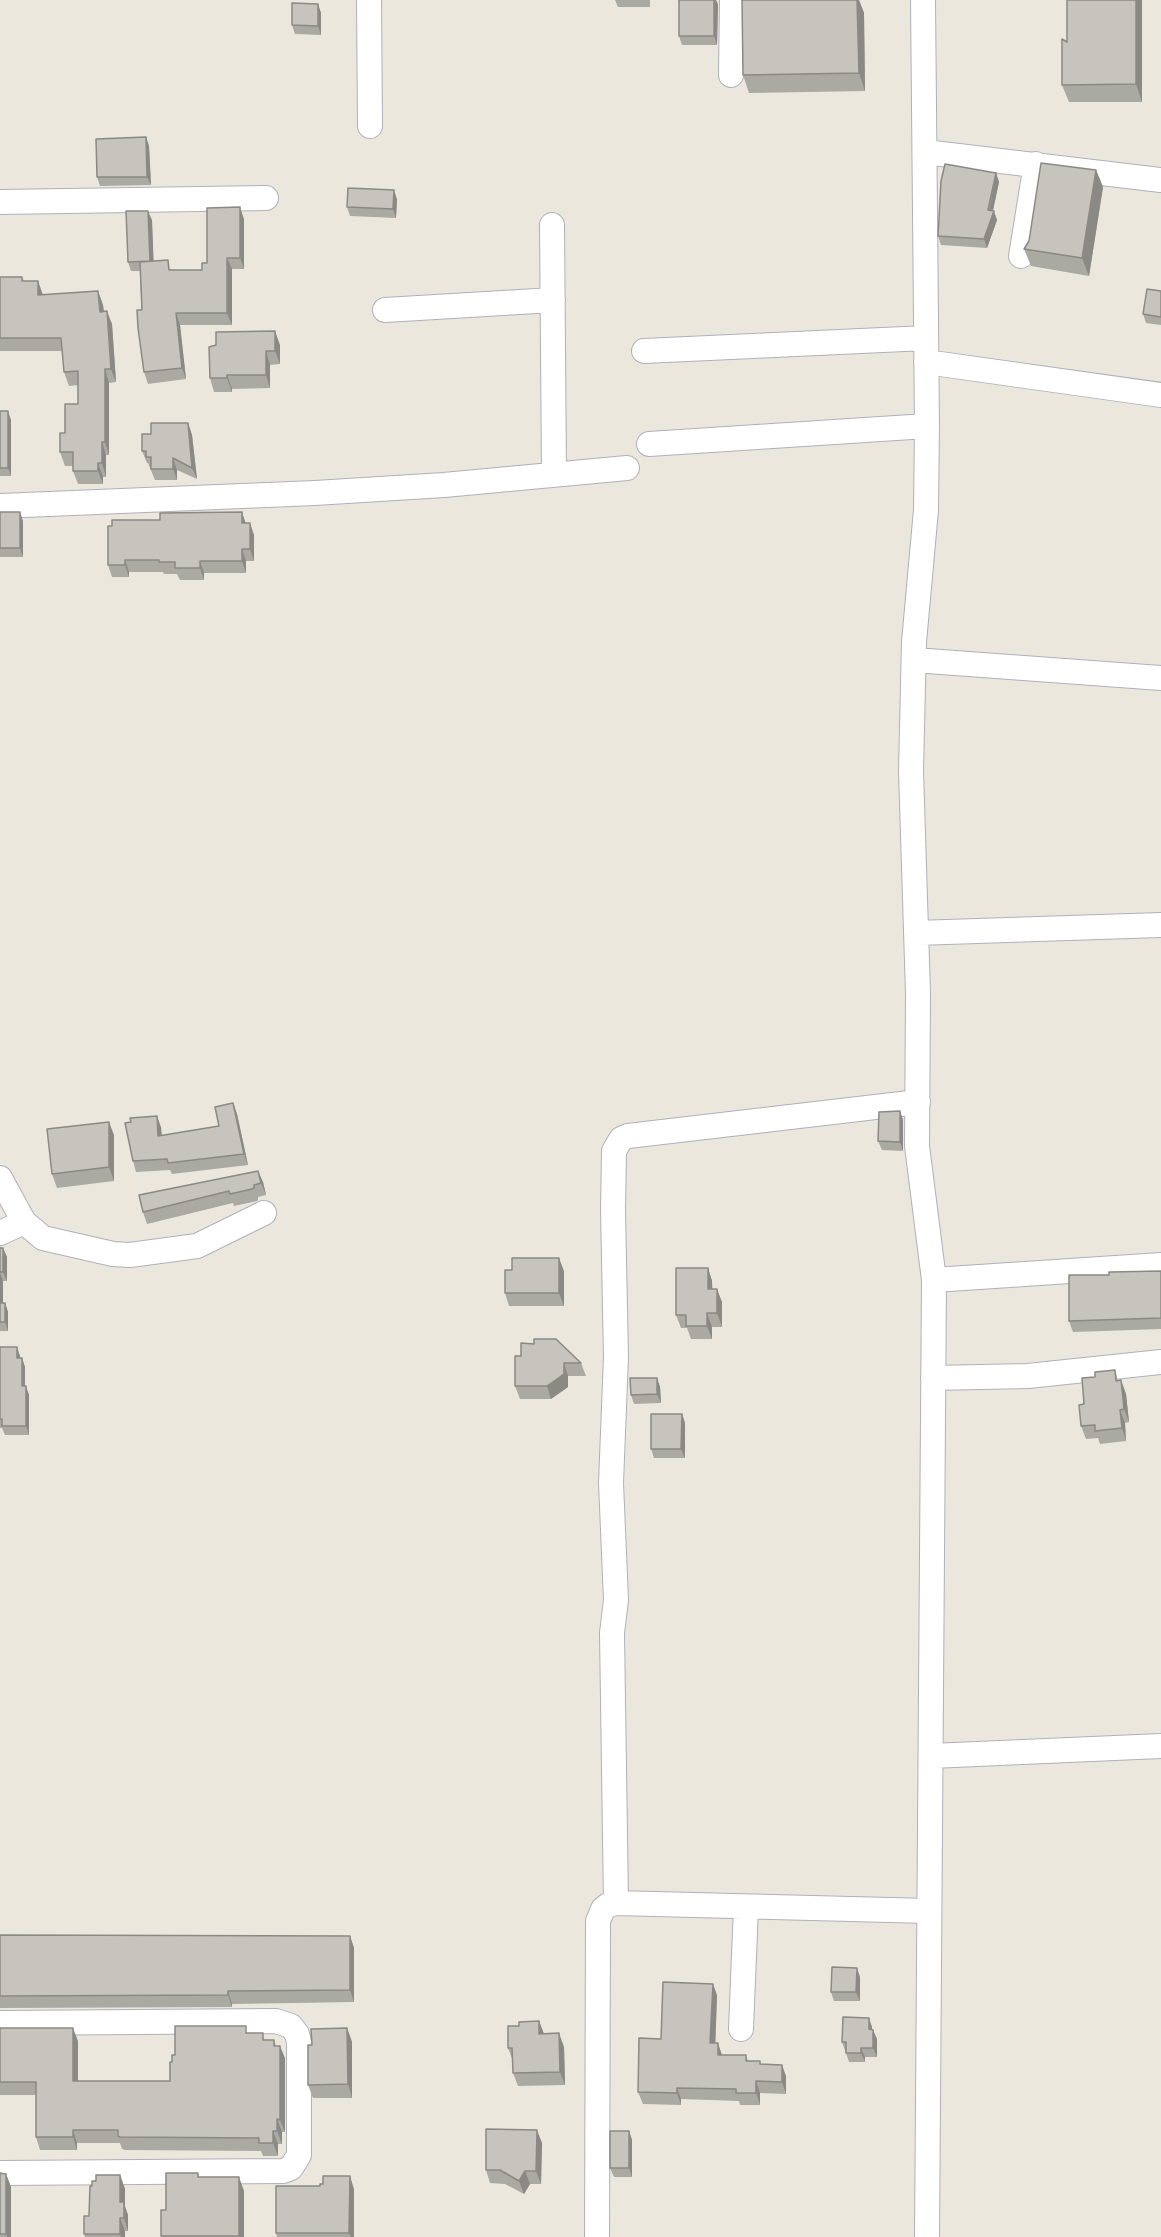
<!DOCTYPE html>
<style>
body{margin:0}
canvas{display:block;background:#ebe7dd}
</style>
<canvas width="1161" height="2237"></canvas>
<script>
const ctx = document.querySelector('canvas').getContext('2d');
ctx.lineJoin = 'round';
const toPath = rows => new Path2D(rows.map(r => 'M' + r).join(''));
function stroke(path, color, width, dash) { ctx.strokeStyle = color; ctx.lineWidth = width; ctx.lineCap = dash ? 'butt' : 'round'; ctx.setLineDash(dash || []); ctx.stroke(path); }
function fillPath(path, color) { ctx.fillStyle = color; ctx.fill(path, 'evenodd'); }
const minor = toPath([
 [369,0,370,126],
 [923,0,927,426,926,510,914,642,911,771,918,994,917,1146,934,1280,927,2237],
 [731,75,732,0],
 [925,152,1161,180],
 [0,202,266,198],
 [552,225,554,475],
 [1021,256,1036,164],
 [385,310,553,300],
 [644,351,926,338],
 [926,362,1161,395],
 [649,444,927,426],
 [0,506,315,493,444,485,627,468],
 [914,660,1161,678],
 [916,933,1161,925],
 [0,1178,24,1222,43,1238,113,1254,130,1255,197,1246,264,1213],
 [0,1233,24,1222],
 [934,1280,1161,1265],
 [933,1378,1028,1376,1161,1362],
 [931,1756,1161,1746],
 [616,1903,929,1911],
 [0,2023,276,2021,291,2026,297,2034,299,2042,299,2155,291,2168,283,2171,0,2173],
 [741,2029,746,1907],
 [597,2237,598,1921,603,1909,608,1905,616,1903,612,1633,616,1600,611,1483,616,1357,613,1211,614,1151,621,1139,628,1136,918,1102]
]);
stroke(minor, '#b0b0bc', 26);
stroke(minor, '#fff', 24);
fillPath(toPath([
 [615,0,650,0,650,7,618,7],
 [742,0,859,0,864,13,865,91,749,93,743,75],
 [1142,0,1142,102,1069,102,1062,85,1067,42],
 [318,4,321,13,321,35,295,34,292,25],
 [718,4,717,45,682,45,679,36],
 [146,137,149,146,151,185,100,186,97,177],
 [1096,170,1103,187,1089,276,1031,266,1024,249,1029,241],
 [996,173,999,182,993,210,997,220,987,248,941,245,938,236],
 [397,199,396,218,350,216,347,207],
 [244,219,244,269,232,269,232,325,180,325,186,379,148,384,144,372,140,271,131,271,128,262,152,220,153,261,172,270,202,270],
 [0,277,22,277,24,281,43,295,98,291,103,305,104,311,112,324,116,382,109,383,109,455,106,455,106,477,103,477,103,484,78,484,73,471,73,466,65,466,60,452,65,433,78,404,78,385,69,386,64,372,62,351,0,351],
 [1161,291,1161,325,1146,323,1143,314],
 [280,345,280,364,270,365,270,388,232,389,232,392,214,392,210,378],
 [0,411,11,420,11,476,0,476],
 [188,423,192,435,197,479,177,470,177,480,155,480,148,463,147,463,142,451,151,434],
 [0,512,23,521,23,557,0,557],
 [246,523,254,535,254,561,246,561,246,573,204,573,204,580,180,580,177,574,164,574,163,572,129,572,129,577,112,577,108,565,112,526],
 [233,1103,237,1114,248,1165,172,1174,170,1170,136,1172,133,1161,161,1127,162,1136,219,1126],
 [900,1111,903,1120,903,1151,882,1150,878,1141],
 [114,1135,114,1181,57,1188,52,1174],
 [263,1182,266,1195,258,1197,258,1200,257,1201,234,1206,233,1203,147,1224,143,1212],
 [0,1246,1,1248,3,1248,7,1257,7,1281,3,1281,3,1303,5,1303,8,1312,8,1331,0,1331],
 [708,1268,712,1281,712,1289,722,1302,722,1327,712,1327,712,1339,691,1339,687,1328,681,1328,676,1315],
 [564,1271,564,1306,509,1306,505,1293],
 [1161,1271,1161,1329,1073,1332,1069,1321,1109,1275],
 [0,1347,17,1347,20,1358,22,1358,25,1367,25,1386,29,1395,29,1435,5,1435,2,1428,0,1428],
 [515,1356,581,1363,586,1376,568,1376,568,1387,551,1399,520,1399,515,1386],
 [1115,1370,1118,1381,1121,1380,1126,1394,1129,1422,1125,1423,1126,1441,1100,1444,1098,1438,1086,1439,1081,1426,1084,1404,1095,1377],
 [657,1378,660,1387,661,1403,634,1404,631,1395],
 [682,1414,685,1423,685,1458,654,1458,651,1449],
 [0,1935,350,1936,354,1948,354,2002,232,2004,232,2007,0,2008],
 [860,1977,860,2001,834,2001,831,1992],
 [717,1995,715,2043,722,2055,746,2055,748,2061,761,2064,786,2076,786,2094,760,2093,760,2105,740,2105,739,2101,681,2099,681,2105,643,2104,638,2092,661,2039],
 [869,2018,872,2029,877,2039,877,2057,865,2057,865,2062,849,2062,842,2042],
 [539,2021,544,2034,564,2047,565,2085,518,2086,513,2073,513,2061,508,2048,519,2026],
 [0,2028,78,2041,78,2081,170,2081,172,2062,175,2055,249,2033,266,2040,274,2040,276,2046,285,2058,285,2132,282,2132,282,2144,278,2144,278,2156,263,2156,261,2151,125,2150,122,2149,120,2143,77,2143,77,2150,40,2150,36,2137,36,2095,0,2095],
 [347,2028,352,2042,352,2098,313,2098,308,2085,312,2045],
 [629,2131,632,2140,632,2177,614,2177,610,2168],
 [542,2143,541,2184,530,2184,524,2194,505,2184,490,2183,486,2170],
 [0,2173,6,2174,11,2187,11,2237,0,2237],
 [120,2175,125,2189,125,2206,128,2215,128,2231,125,2231,125,2237,85,2237,84,2234,89,2216,92,2186,96,2181],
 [200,2177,244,2191,244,2237,161,2237,166,2210],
 [320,2186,354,2189,354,2237,277,2237,276,2233]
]), '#aaa9a2');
fillPath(toPath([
 [714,0,716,0,718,4,717,45,714,36],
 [857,0,859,0,864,13,865,91,859,73],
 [1136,0,1142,0,1142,102,1136,84],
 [318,4,321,13,321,35,318,26],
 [146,137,149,146,151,185,147,177],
 [1096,170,1103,187,1089,276,1082,258],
 [996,173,999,182,992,215,994,211,997,220,987,248,984,239],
 [394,190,397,199,396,218,393,209],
 [240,207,244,219,244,269,240,258],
 [148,211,152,220,154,271,150,262],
 [227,258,232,269,232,325,227,313],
 [38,281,43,295,38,295],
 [98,291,103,305,105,325,100,312],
 [107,311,112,324,116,382,111,369],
 [176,313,180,325,186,379,182,368],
 [275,331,280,345,280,364,275,351],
 [266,351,270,365,270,388,266,375],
 [105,369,109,383,109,455,105,442],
 [227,375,232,389,232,392,227,378],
 [8,411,11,420,11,476,8,468],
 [188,423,192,435,197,479,192,468],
 [102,442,106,455,106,477,102,463],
 [173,458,177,470,177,480,173,469],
 [98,463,103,477,103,484,98,471],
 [20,512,23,521,23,557,20,548],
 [242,512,246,524,242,523],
 [250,523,254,535,254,561,250,549],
 [242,549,246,561,246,573,242,561],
 [125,560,129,572,129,577,125,565],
 [200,561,204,573,204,580,200,568],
 [233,1103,237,1114,248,1165,244,1154],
 [900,1111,903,1120,903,1151,900,1142],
 [157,1116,161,1127,162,1147,158,1136],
 [109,1122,114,1135,114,1181,109,1167],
 [258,1171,263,1182,266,1195,261,1183],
 [3,1248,7,1257,7,1281,3,1272],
 [559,1258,564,1271,564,1306,559,1293],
 [708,1268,712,1281,713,1302,708,1289],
 [0,1273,3,1281,3,1312,0,1304],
 [717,1289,722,1302,722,1327,717,1313],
 [5,1303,8,1312,8,1331,5,1322],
 [707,1313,712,1327,712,1339,707,1326],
 [17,1347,20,1356,20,1367,17,1358],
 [22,1358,25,1367,25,1395,22,1386],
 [564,1363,568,1376,568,1387,551,1399,547,1386],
 [657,1378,660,1387,661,1403,657,1394],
 [1121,1380,1126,1394,1129,1422,1124,1409],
 [26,1386,29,1395,29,1435,26,1426],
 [1120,1410,1125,1423,1126,1441,1122,1428],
 [682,1414,685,1423,685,1458,681,1449],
 [350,1936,354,1948,354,2002,350,1990],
 [857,1968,860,1977,860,2001,856,1992],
 [713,1984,717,1995,715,2054,710,2043],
 [228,1991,232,2004,232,2007,228,1995],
 [869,2018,872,2027,872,2038,869,2029],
 [539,2021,544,2034,539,2034],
 [73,2028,78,2041,78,2094,73,2081],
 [347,2028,352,2042,352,2098,348,2084],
 [873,2030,877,2039,877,2057,873,2048],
 [559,2033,564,2047,565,2085,560,2072],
 [718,2043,722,2055,718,2055],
 [280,2046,285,2058,285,2132,280,2120],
 [861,2048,865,2057,865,2062,861,2053],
 [782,2065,786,2076,786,2094,782,2082],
 [756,2081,760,2093,760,2105,756,2093],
 [677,2088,681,2099,681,2105,677,2093],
 [277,2119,282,2132,282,2144,277,2131],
 [73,2130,77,2143,77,2150,73,2137],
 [537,2130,542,2143,541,2184,536,2171],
 [273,2131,278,2144,278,2156,273,2143],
 [629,2131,632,2140,632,2177,629,2168],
 [525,2171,530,2184,524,2194,519,2181],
 [6,2174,11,2187,11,2237,7,2237,6,2234],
 [120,2175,125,2189,125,2207,128,2215,128,2231,124,2218,120,2202],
 [350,2176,354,2189,354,2237,351,2237,349,2233],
 [239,2177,244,2191,244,2237,239,2237],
 [120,2218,125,2231,125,2237,121,2237,120,2234]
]), '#8b8984');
const building = toPath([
 [679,0,714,0,714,36,679,36,679,0],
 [742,0,857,0,859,73,743,75,742,0],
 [1067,0,1136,0,1136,84,1062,85,1062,39,1067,42,1067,0],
 [292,3,318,4,318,26,292,25,292,3],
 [146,137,147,177,97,177,96,139,146,137],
 [1041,163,1096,170,1082,258,1024,249,1029,241,1041,163],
 [945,164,996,173,988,210,994,211,984,239,938,236,941,181,945,164],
 [348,188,394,190,393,209,347,207,348,188],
 [240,207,240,258,227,258,227,313,176,313,182,368,144,372,138,328,137,310,142,310,140,262,168,260,169,270,202,270,202,263,207,263,207,208,240,207],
 [126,211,148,211,150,261,128,262,126,211],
 [0,277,22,277,22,281,38,281,38,295,98,291,100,312,107,311,111,369,105,369,105,442,102,442,102,463,98,463,98,471,73,471,73,452,60,452,60,433,65,433,65,404,78,404,78,371,64,372,61,338,0,338,0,277],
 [1147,289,1161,291,1161,317,1143,314,1147,289],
 [275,331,275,351,266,351,266,375,227,375,227,378,210,378,209,347,216,345,216,332,275,331],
 [0,411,8,411,8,468,0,468,0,411],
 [151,423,188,423,192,468,173,458,173,469,151,469,151,457,146,457,146,451,142,451,142,434,151,434,151,423],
 [0,512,20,512,20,548,0,548,0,512],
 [242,512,242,523,250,523,250,549,242,549,242,561,200,561,200,568,175,568,175,562,159,562,159,560,125,560,125,565,108,565,108,526,112,526,112,520,160,520,160,513,242,512],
 [233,1103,244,1154,168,1163,167,1159,133,1161,125,1123,131,1122,130,1118,157,1116,158,1136,219,1126,215,1107,233,1103],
 [900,1111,900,1142,878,1141,879,1112,900,1111],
 [109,1122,109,1167,52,1174,47,1129,109,1122],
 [258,1171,261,1183,254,1185,254,1188,252,1189,230,1194,229,1191,143,1212,139,1195,258,1171],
 [0,1248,3,1248,3,1272,0,1272,0,1248],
 [512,1258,559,1258,559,1293,505,1293,505,1270,512,1270,512,1258],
 [676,1268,708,1268,708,1289,717,1289,717,1313,707,1313,707,1326,686,1326,686,1315,676,1315,676,1268],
 [1161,1271,1161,1318,1069,1321,1069,1275,1109,1275,1109,1272,1161,1271],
 [0,1303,5,1303,5,1322,0,1322,0,1303],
 [534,1339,556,1339,581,1363,564,1363,564,1374,547,1386,515,1386,515,1356,521,1356,521,1343,534,1344,534,1339],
 [0,1347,17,1347,17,1358,22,1358,22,1386,26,1386,26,1426,2,1426,2,1419,0,1419,0,1347],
 [1115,1370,1116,1381,1121,1380,1124,1409,1120,1410,1122,1428,1095,1431,1095,1425,1081,1426,1079,1405,1084,1404,1082,1378,1095,1377,1095,1372,1115,1370],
 [630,1378,657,1378,657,1394,631,1395,630,1378],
 [651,1414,682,1414,681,1449,651,1449,651,1414],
 [0,1935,350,1936,350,1990,228,1991,228,1995,0,1996,0,1935],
 [832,1967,857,1968,856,1992,831,1992,832,1967],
 [663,1982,713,1984,710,2043,718,2043,718,2055,746,2055,746,2061,760,2061,760,2064,782,2065,782,2082,756,2081,756,2093,736,2093,736,2089,677,2088,677,2093,638,2092,639,2038,661,2039,663,1982],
 [843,2017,869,2018,869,2029,873,2030,873,2048,861,2048,861,2053,846,2053,846,2042,842,2042,843,2017],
 [539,2021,539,2034,559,2033,560,2072,513,2073,512,2048,508,2048,508,2026,519,2026,519,2022,539,2021],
 [175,2026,246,2026,246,2033,263,2033,263,2040,274,2040,274,2046,280,2046,280,2120,277,2119,277,2131,273,2131,273,2143,259,2143,259,2138,120,2137,118,2136,118,2130,73,2130,73,2137,36,2137,36,2082,0,2082,0,2028,73,2028,73,2081,170,2081,170,2062,172,2062,172,2055,175,2055,175,2026],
 [347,2028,348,2084,308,2085,308,2045,312,2045,311,2029,347,2028],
 [486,2129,537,2130,536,2171,525,2171,519,2181,500,2170,486,2170,486,2129],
 [610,2131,629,2131,629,2168,610,2168,610,2131],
 [0,2173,6,2174,6,2234,0,2234,0,2173],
 [166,2173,198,2173,198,2177,239,2177,239,2236,161,2236,161,2210,166,2210,166,2173],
 [96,2175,120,2175,120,2202,124,2202,124,2218,120,2218,120,2234,84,2234,84,2216,89,2216,90,2186,92,2186,92,2181,96,2181,96,2175],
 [323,2176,350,2176,349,2233,276,2233,276,2186,320,2186,320,2184,323,2184,323,2176]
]);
fillPath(building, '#c6c4bc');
stroke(building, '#8b8984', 1.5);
</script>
